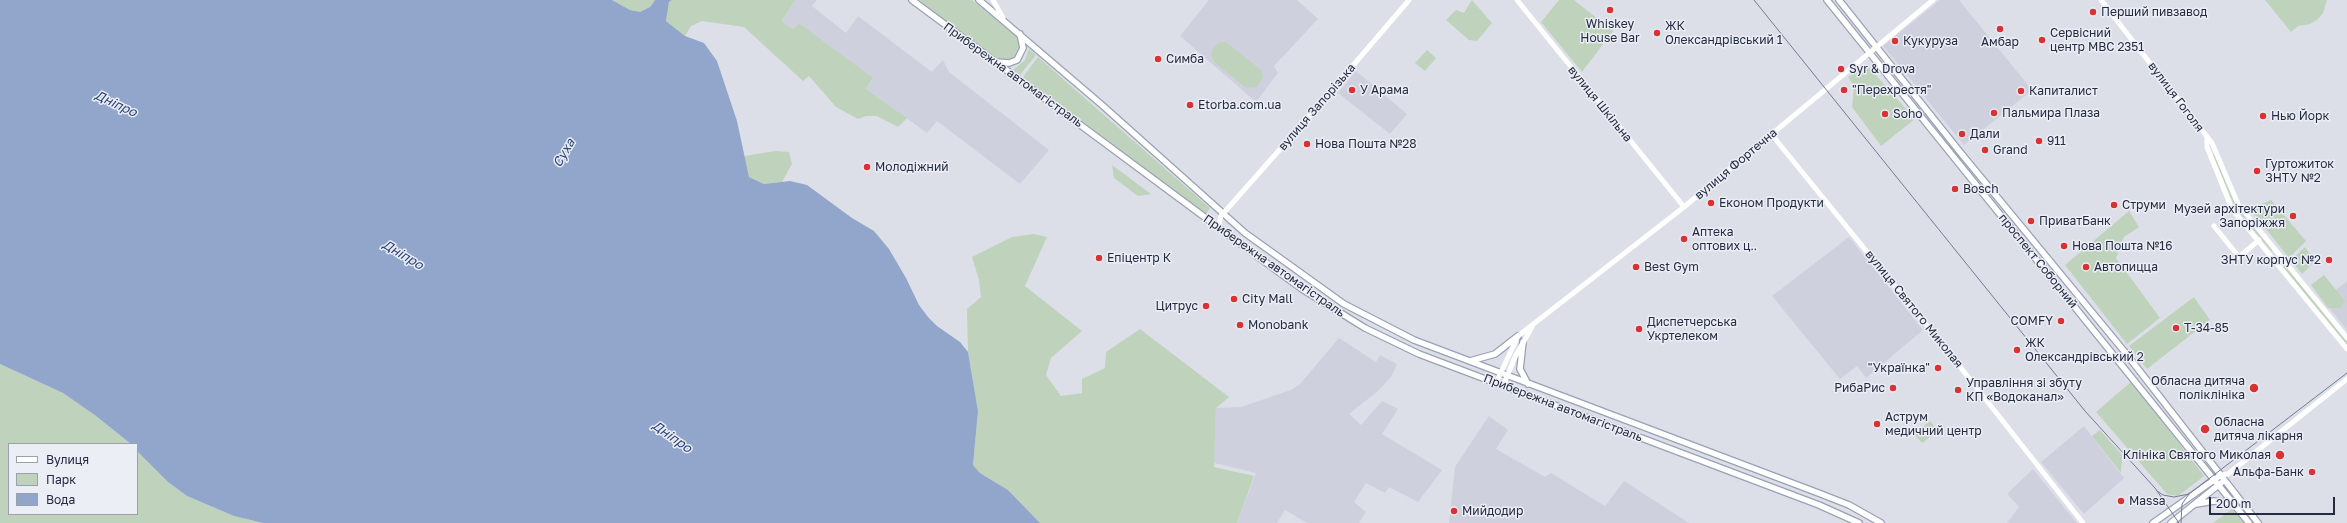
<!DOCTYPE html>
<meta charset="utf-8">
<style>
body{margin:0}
#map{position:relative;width:2347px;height:523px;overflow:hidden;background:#dcdfe8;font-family:"Golos Text",sans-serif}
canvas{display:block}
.legend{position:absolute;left:8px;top:443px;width:130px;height:72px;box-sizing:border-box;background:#ebeef5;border:1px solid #9ba0ad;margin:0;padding:5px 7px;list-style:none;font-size:12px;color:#242a40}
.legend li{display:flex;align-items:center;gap:8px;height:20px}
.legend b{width:20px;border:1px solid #9ba0ad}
.scale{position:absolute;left:2209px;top:497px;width:126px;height:18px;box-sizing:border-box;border:2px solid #242a40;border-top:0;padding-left:5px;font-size:12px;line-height:14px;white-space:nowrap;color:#242a40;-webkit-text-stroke:3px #ebeef5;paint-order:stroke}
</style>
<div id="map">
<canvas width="2347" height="523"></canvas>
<ul class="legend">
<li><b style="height:5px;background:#fff"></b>Вулиця</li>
<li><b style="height:11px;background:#bfd3bc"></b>Парк</li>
<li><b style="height:11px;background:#92a6cc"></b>Вода</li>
</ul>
<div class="scale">200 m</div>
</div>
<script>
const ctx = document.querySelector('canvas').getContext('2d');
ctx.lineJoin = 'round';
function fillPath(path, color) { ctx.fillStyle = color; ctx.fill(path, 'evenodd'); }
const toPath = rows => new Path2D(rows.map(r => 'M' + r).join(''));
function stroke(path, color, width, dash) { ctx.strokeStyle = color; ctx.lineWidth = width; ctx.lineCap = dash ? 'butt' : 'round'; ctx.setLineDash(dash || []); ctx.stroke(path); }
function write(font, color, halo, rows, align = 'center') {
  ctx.font = font + ' "Golos Text",sans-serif'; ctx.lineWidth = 3; ctx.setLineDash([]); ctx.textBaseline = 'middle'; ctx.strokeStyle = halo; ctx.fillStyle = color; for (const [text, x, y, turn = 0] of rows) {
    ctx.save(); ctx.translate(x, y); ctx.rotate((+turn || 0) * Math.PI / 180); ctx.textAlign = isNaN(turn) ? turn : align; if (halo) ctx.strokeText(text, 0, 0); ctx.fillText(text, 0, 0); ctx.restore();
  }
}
fillPath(toPath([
 [795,0,817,0,812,6,846,33,858,16,932,72,943,60,949,72,1049,150,1020,184,937,121,927,133,866,89,873,79,799,23,793,29,782,21],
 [1209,0,1297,0,1318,19,1274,66,1278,73,1256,102,1180,36],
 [1940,0,1959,0,2032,90,1964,145,1883,46],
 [1356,71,1407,114,1390,134,1338,93],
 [1849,237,1923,330,1866,378,1857,366,1840,379,1772,296],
 [2347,281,2347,330,2323,300],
 [1339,338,1376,362,1380,355,1397,364,1391,377,1378,391,1349,414,1361,425,1382,401,1398,409,1382,434,1442,470,1418,502,1389,487,1385,493,1366,483,1354,502,1366,512,1359,523,1307,523,1285,510,1277,523,1237,523,1256,473,1214,463,1216,408,1241,407,1291,390,1300,384],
 [1489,416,1508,430,1496,449,1545,477,1551,473,1605,506,1624,481,1689,523,1449,523,1455,467],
 [2084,426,2124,478,2084,514,2041,462],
 [2033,469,2053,494,2077,523,2007,523,2019,507,2007,494]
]), '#ced1dd');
fillPath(toPath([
 [612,0,655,0,650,7,640,12,630,10],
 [672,0,795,0,782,21,793,29,799,23,873,78,866,89,907,118,898,127,877,116,866,116,858,119,836,107,809,76,803,81,744,27,702,21,691,26,685,36,666,21,669,2],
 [919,0,972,0,1016,36,1020,45,1017,54,1010,60,998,60],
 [1472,0,1492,23,1477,41,1469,40,1446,20,1456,10,1464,13],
 [1559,0,1574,0,1613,31,1582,72,1541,22],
 [2265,0,2327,0,2323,13,2317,20,2310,24,2298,26,2291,32],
 [1226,42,1261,70,1263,78,1257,87,1246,88,1214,62,1211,55,1213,48,1219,43],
 [1029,49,1036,55,1020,75,1013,70,1025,60],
 [1427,50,1436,58,1425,71,1415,63],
 [1038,57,1210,208,1206,214,1023,77],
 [1866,64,1915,119,1881,146,1852,107,1854,87,1848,77],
 [776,151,789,152,792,164,782,182,764,184,749,177,744,156],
 [2214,153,2237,205,2273,249,2271,251,2235,207,2213,155],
 [1112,165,1151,194,1138,196,1114,178],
 [2271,200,2306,241,2289,258,2250,209],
 [2129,211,2139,227,2124,237,2116,258,2160,318,2127,344,2065,265],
 [1034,234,1047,237,1025,286,1082,331,1051,358,1046,375,1061,396,1082,393,1082,379,1105,368,1106,352,1140,329,1229,397,1216,408,1214,467,1254,476,1237,523,1040,523,1008,490,980,473,973,465,978,411,968,352,967,309,981,297,979,280,972,257,1012,237],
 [2305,247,2315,261,2302,274,2291,260],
 [2286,265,2347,340,2347,345,2283,267],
 [2324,275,2345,301,2341,308,2328,308,2311,285],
 [2194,297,2210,320,2147,369,2129,346],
 [0,364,63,393,96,416,131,444,9,444,9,514,137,514,137,451,168,482,187,496,234,516,263,523,0,523],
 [2132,381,2204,476,2178,496,2167,494,2096,412],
 [1930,421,1938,431,1922,443,1914,434],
 [2100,430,2122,455,2121,473,2092,436],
 [2232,509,2244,523,2213,523]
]), '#bfd3bc');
fillPath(toPath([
 [0,0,612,0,630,10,640,12,650,7,655,0,672,0,669,2,666,21,685,36,704,43,717,61,737,121,749,177,764,184,790,181,807,185,852,218,874,231,889,249,906,278,919,305,928,317,937,326,960,342,968,352,978,411,973,465,980,473,1008,490,1040,523,263,523,234,516,187,496,168,482,137,451,137,444,131,444,96,416,63,393,0,364]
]), '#92a6cc');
const primary = toPath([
 [912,0,1257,256,1302,289,1365,328,1419,354,1819,505,1859,523],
 [979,0,1102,105,1245,233,1344,304,1414,340,1821,494,1849,505,1881,523],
 [1827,0,2249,523],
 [1839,0,1960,152,2124,351,2258,523],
 [996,62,1009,63,1017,60,1023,48,1020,34],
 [1523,342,1520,369,1528,384],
 [1470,361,1495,354,1518,336],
 [2196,504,2214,501,2233,504],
 [2153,523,2221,475],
 [2171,523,2221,483]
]);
stroke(primary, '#9aa1b5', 8);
stroke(toPath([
 [993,0,1003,18],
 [1517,0,1684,207],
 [2101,0,2212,143,2238,204,2347,338],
 [1772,135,1950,354,2083,523],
 [2207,138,2207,147,2232,209,2347,349],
 [2214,226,2239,257,2259,240],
 [1218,227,1221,216,1320,104,1409,0],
 [1496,383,1518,336,1684,207,1933,0],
 [1503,386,1515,357,1532,327],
 [2221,475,2228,474,2347,379]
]), '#fff', 5);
stroke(primary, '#fff', 5.5);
stroke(toPath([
 [1754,0,2085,411,2155,488,2179,523],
 [2157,491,2163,495,2174,497,2189,494],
 [2181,523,2182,504,2189,494,2347,373]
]), '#747b93', 1);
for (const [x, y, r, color] of [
 [1610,10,4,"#dc3133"],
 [2093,12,4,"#dc3133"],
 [2000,29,4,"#dc3133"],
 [1657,33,4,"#dc3133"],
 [2042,40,4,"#dc3133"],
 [1895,41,4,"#dc3133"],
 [1158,59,4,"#dc3133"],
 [1841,69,4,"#dc3133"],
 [1352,90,4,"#dc3133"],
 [1844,90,4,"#dc3133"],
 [2021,91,4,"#dc3133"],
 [1190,105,4,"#dc3133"],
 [1994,113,4,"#dc3133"],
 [1885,114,4,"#dc3133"],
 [2263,116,4,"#dc3133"],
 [1962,134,4,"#dc3133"],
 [2039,141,4,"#dc3133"],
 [1307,144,4,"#dc3133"],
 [1985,150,4,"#dc3133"],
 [867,167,4,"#dc3133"],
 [2257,171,4,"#dc3133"],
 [1955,189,4,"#dc3133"],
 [1711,203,4,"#dc3133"],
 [2114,205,4,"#dc3133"],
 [2293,216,4,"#dc3133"],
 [2031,221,4,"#dc3133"],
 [1684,239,4,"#dc3133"],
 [2064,246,4,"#dc3133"],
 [1099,258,4,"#dc3133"],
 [2329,260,4,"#dc3133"],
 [1636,267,4,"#dc3133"],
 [2086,267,4,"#dc3133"],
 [1234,299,4,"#dc3133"],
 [1206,306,4,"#dc3133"],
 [2061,321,4,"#dc3133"],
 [1240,325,4,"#dc3133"],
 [2176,328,4,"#dc3133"],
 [1639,329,4,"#dc3133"],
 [2017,350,4,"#dc3133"],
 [1938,368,4,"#dc3133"],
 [1893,388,4,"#dc3133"],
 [2254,388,5,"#dc3133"],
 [1958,390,4,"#dc3133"],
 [1877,424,4,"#dc3133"],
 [2205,429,5,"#dc3133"],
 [2280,455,5,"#dc3133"],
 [2312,472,4,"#dc3133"],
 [2121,501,4,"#dc3133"],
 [1454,511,4,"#dc3133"]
]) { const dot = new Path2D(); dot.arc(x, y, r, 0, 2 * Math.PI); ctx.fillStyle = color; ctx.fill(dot); stroke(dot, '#ebeef5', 1.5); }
write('12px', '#242a40', '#ebeef5', [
 ["Перший пивзавод",2101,12],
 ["Whiskey",1610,24,"center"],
 ["House Bar",1610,38,"center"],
 ["ЖК",1665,26],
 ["Олександрівський 1",1665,40],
 ["Сервісний",2050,33],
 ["центр МВС 2351",2050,47],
 ["Кукуруза",1903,41],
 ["Амбар",2000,42,"center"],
 ["Симба",1166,59],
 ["Syr & Drova",1849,69],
 ["У Арама",1360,90],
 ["\"Перехрестя\"",1852,90],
 ["Капиталист",2029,91],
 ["Etorba.com.ua",1198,105],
 ["Пальмира Плаза",2002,113],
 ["Soho",1893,114],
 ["Нью Йорк",2271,116],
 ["Дали",1970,134],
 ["911",2047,141],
 ["Нова Пошта №28",1315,144],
 ["Grand",1993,150],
 ["Гуртожиток",2265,164],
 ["ЗНТУ №2",2265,178],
 ["Молодіжний",875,167],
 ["Bosch",1963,189],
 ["Економ Продукти",1719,203],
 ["Струми",2122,205],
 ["Музей архітектури",2285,209,"right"],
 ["Запоріжжя",2285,223,"right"],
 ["ПриватБанк",2039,221],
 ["Аптека",1692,232],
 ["оптових ц‥",1692,246],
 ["Нова Пошта №16",2072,246],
 ["Епіцентр К",1107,258],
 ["ЗНТУ корпус №2",2321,260,"right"],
 ["Best Gym",1644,267],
 ["Автопицца",2094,267],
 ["City Mall",1242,299],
 ["Цитрус",1198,306,"right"],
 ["COMFY",2053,321,"right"],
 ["Диспетчерська",1647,322],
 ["Укртелеком",1647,336],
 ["Monobank",1248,325],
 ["Т-34-85",2184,328],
 ["ЖК",2025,343],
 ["Олександрівський 2",2025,357],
 ["\"Українка\"",1930,368,"right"],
 ["Обласна дитяча",2245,381,"right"],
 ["поліклініка",2245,395,"right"],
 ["Управлiння зi збуту",1966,383],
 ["КП «Водоканал»",1966,397],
 ["РибаРис",1885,388,"right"],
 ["Аструм",1885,417],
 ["медичний центр",1885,431],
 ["Обласна",2214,422],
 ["дитяча лікарня",2214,436],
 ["Клініка Святого Миколая",2271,455,"right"],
 ["Альфа-Банк",2304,472,"right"],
 ["Massa",2129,501],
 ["Мийдодир",1462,511]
], 'left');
write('12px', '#242a40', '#ebeef5', [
 ["Прибережна автомагістраль",1013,75,36],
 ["вулиця Гоголя",2176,97,53],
 ["вулиця Шкільна",1600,104,51],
 ["вулиця Запорізька",1317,107,-49],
 ["вулиця Фортечна",1736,164,-40],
 ["проспект Соборний",2038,261,51],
 ["Прибережна автомагістраль",1274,266,35],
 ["вулиця Святого Миколая",1914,309,51],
 ["Прибережна автомагістраль",1563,408,21]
]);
write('italic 13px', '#2a4278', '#ebeef5', [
 ["Дніпро",116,104,25],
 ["Суха",564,153,-60],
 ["Дніпро",403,255,31],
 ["Дніпро",672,437,35]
]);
</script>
